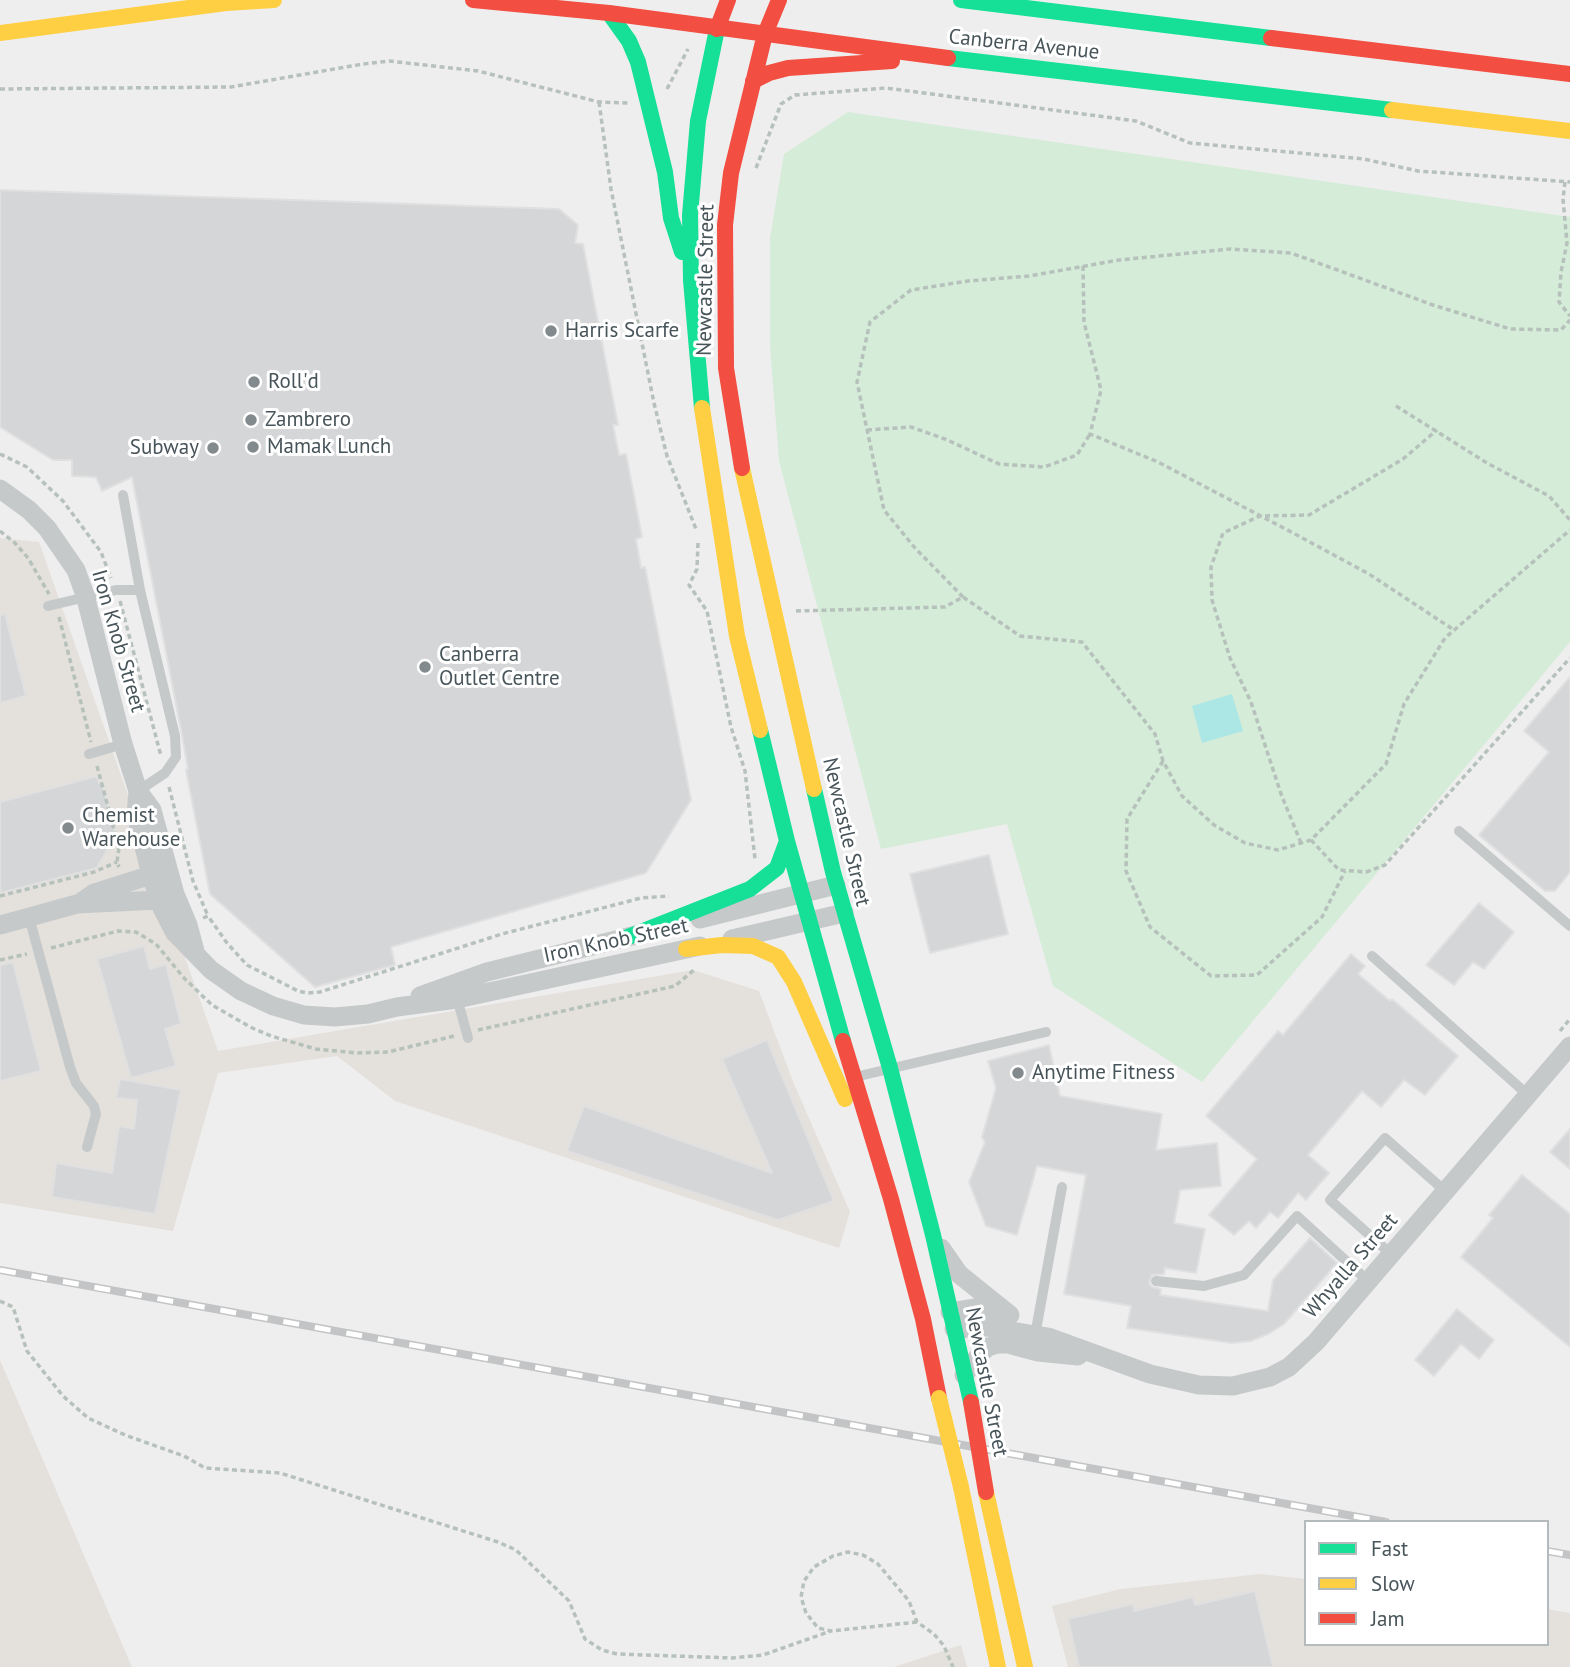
<!DOCTYPE html>
<style>
body{margin:0}
#map{position:relative;width:1570px;height:1667px;overflow:hidden;background:#efeeee;font-family:"PT Sans",sans-serif}
canvas{display:block}
.legend{position:absolute;left:1304px;top:1520px;width:245px;height:126px;box-sizing:border-box;background:#fff;border:2px solid #b5bbbd;margin:0;padding:9px 12px;list-style:none;font-size:21px;color:#475459}
.legend li{display:flex;align-items:center;gap:14px;height:35px}
.legend b{width:35px;border:2px solid #b5bbbd}
</style>
<div id="map">
<canvas width="1570" height="1667"></canvas>
<ul class="legend">
<li><b style="height:9px;background:#16e098"></b>Fast</li>
<li><b style="height:9px;background:#ffcf43"></b>Slow</li>
<li><b style="height:9px;background:#f24e42"></b>Jam</li>
</ul>
</div>
<script>
const ctx = document.querySelector('canvas').getContext('2d');
ctx.lineJoin = 'round';
function fillPath(path, color) { ctx.fillStyle = color; ctx.fill(path, 'evenodd'); }
const toPath = rows => new Path2D(rows.map(r => 'M' + r).join(''));
function stroke(path, color, width, dash) { ctx.strokeStyle = color; ctx.lineWidth = width; ctx.lineCap = dash ? 'butt' : 'round'; ctx.setLineDash(dash || []); ctx.stroke(path); }
function write(font, color, halo, rows, align = 'center') {
  ctx.font = font + ' "PT Sans",sans-serif'; ctx.lineWidth = 6; ctx.setLineDash([]); ctx.textBaseline = 'middle'; ctx.strokeStyle = halo; ctx.fillStyle = color; for (const [text, x, y, turn = 0] of rows) {
    ctx.save(); ctx.translate(x, y); ctx.rotate((+turn || 0) * Math.PI / 180); ctx.textAlign = isNaN(turn) ? turn : align; if (halo) ctx.strokeText(text, 0, 0); ctx.fillText(text, 0, 0); ctx.restore();
  }
}
fillPath(toPath([
 [0,538,39,542,218,1051,693,970,759,991,794,1084,850,1212,839,1248,395,1101,337,1056,218,1073,173,1231,0,1203],
 [0,1360,132,1667,0,1667],
 [1260,1574,1306,1579,1306,1644,1547,1644,1547,1609,1570,1613,1570,1667,1068,1667,1052,1606,1121,1589],
 [961,1645,967,1667,894,1667]
]), '#e4e0dc');
fillPath(toPath([
 [848,112,1570,217,1570,642,1202,1082,1053,986,1007,824,881,849,779,461,770,346,770,238,784,154]
]), '#d4ecd8');
fillPath(toPath([
 [1232,694,1243,731,1202,743,1192,706]
]), '#ace7e6');
const building = toPath([
 [0,190,559,209,578,225,575,243,583,244,618,425,613,425,619,455,626,454,642,537,636,539,641,568,645,567,691,800,646,873,391,947,395,965,315,987,210,894,186,770,188,769,182,735,132,477,102,491,96,477,72,476,72,460,53,460,0,427,0,190],
 [5,614,26,696,0,703,0,615,5,614],
 [1570,677,1570,872,1555,891,1545,891,1479,835,1549,752,1524,731,1570,677],
 [97,776,99,783,102,782,116,835,97,868,0,893,0,802,97,776],
 [989,855,1008,934,930,953,910,874,989,855],
 [1479,903,1514,932,1484,969,1473,962,1454,985,1426,965,1479,903],
 [144,946,150,969,166,964,181,1024,165,1029,176,1066,131,1078,97,959,144,946],
 [1351,954,1365,966,1358,974,1390,1001,1392,999,1458,1056,1425,1095,1404,1080,1381,1107,1362,1091,1308,1155,1329,1173,1306,1200,1298,1193,1278,1218,1270,1212,1256,1228,1249,1221,1234,1235,1209,1215,1257,1159,1206,1116,1278,1031,1283,1035,1351,954],
 [13,962,41,1071,0,1081,0,965,13,962],
 [767,1040,834,1201,778,1220,567,1151,584,1106,772,1173,722,1059,767,1040],
 [1049,1045,1060,1096,1162,1114,1156,1150,1217,1143,1221,1186,1180,1190,1174,1223,1205,1229,1196,1273,1165,1268,1164,1274,1152,1275,1149,1283,1152,1287,1161,1289,1160,1295,1268,1311,1273,1280,1310,1238,1337,1263,1284,1324,1270,1333,1251,1341,1232,1343,1127,1328,1131,1306,1064,1294,1086,1175,1037,1166,1017,1235,986,1226,969,1182,985,1142,982,1137,996,1088,988,1061,1049,1045],
 [120,1079,181,1090,155,1214,52,1197,56,1163,112,1173,119,1126,134,1129,137,1100,116,1098,120,1079],
 [1570,1129,1570,1169,1550,1152,1570,1129],
 [1522,1175,1570,1214,1570,1347,1461,1257,1493,1218,1489,1215,1522,1175],
 [1457,1309,1494,1340,1479,1359,1461,1344,1434,1376,1415,1360,1457,1309],
 [1255,1591,1273,1667,1079,1667,1068,1619,1133,1604,1134,1611,1193,1597,1195,1605,1255,1591]
]);
fillPath(building, '#d5d6d7');
stroke(building, '#e0e0e1', 2);
stroke(toPath([
 [0,89,231,87,363,64,389,61,478,71,599,102,628,103],
 [667,89,688,49],
 [599,102,611,189,654,403,667,456,696,529],
 [756,168,781,104,795,95,886,88,1136,121,1190,143,1364,159,1418,171,1570,182],
 [1565,182,1563,199,1567,243,1561,272,1559,302,1570,316],
 [1083,266,1084,322,1101,390,1090,434,1158,462,1295,534,1369,574,1454,630],
 [1396,406,1487,463,1549,496,1570,520],
 [867,430,911,427,945,439,999,464,1044,467,1077,455,1090,434],
 [0,454,27,467,63,501,101,552,111,578],
 [0,531,15,543,28,558,49,594],
 [698,543,697,569,689,585,707,611,731,727,745,771,755,859],
 [963,597,915,548,884,510,857,382,870,322,911,290,968,281,1029,276,1119,260,1230,249,1291,253,1433,305,1510,329,1561,330,1570,320],
 [120,601,161,756],
 [796,611,945,607,963,597,1020,636,1082,642,1155,734,1163,761,1182,796,1214,825,1245,843,1278,850,1311,840,1386,764,1404,704,1445,638,1570,530],
 [59,617,91,742],
 [1163,761,1127,819,1126,871,1150,927,1211,976,1257,975,1322,917,1345,871],
 [97,766,119,848,117,862,119,867],
 [169,787,193,881,208,916],
 [1311,840,1339,870,1366,872,1385,865,1570,658],
 [1301,843,1281,794,1251,702,1230,658,1212,600,1211,567,1223,533,1260,516,1309,515,1403,459,1437,430],
 [0,896,94,872,117,862],
 [203,918,208,916,227,943,247,965,298,991,307,993,320,992,502,934,641,898,669,896],
 [51,948,118,931,136,932,156,944,184,978,212,1005,250,1027,271,1036,316,1049,357,1053,388,1052,454,1036],
 [0,960,27,954],
 [478,1030,675,986,694,970],
 [1560,1031,1570,1019],
 [0,1301,13,1307,27,1351,63,1396,88,1418,125,1435,184,1456,205,1468,280,1473,498,1542,516,1550,569,1601,585,1639,602,1650,617,1654,732,1658,763,1655,831,1631],
 [917,1622,831,1631,818,1628,806,1613,801,1597,804,1581,814,1567,833,1556,848,1552,863,1555,878,1564,909,1601,917,1622,934,1634,944,1646,953,1667]
]), '#b6c1bb', 3.5, [5, 3.5]);
stroke(toPath([
 [123,495,140,590,175,736,176,757,165,773,138,791],
 [48,606,116,590,140,590],
 [89,754,123,744],
 [1459,831,1570,926],
 [29,917,70,1067,76,1083,94,1106,96,1114,87,1147],
 [1372,956,1528,1095],
 [457,998,468,1038],
 [855,1077,1046,1032],
 [1391,1254,1330,1200,1385,1138,1445,1191],
 [1156,1281,1204,1286,1244,1275,1297,1216,1368,1281],
 [1036,1330,1062,1187]
]), '#c6c9ca', 10);
stroke(toPath([
 [0,489,29,510,47,528,76,570,85,595,123,744,138,791,152,810,175,894,188,925,195,951],
 [138,791,136,815,151,875,162,908,175,933,211,970,241,991,273,1006,304,1015,335,1017,368,1014,397,1007,457,999,700,946],
 [81,902,94,893,164,871],
 [700,919,836,885],
 [0,925,77,904,158,900,171,896],
 [732,939,844,913],
 [420,996,487,972,640,934],
 [941,1248,959,1274,1010,1315],
 [950,1312,982,1307,1001,1312],
 [954,1329,987,1327,1048,1337,1150,1374,1199,1385,1233,1386,1270,1377,1289,1367,1316,1342,1570,1046],
 [964,1375,981,1353,988,1347,998,1344,1008,1344,1038,1352,1078,1356]
]), '#c6c9ca', 19);
stroke(toPath([
 [961,0,1271,38],
 [609,13,629,41,638,62,665,172,671,218,682,252],
 [948,58,1392,110],
 [702,408,691,280,690,215,698,121,717,29],
 [760,730,787,841,843,1041],
 [814,789,833,872,890,1068,933,1235,971,1402],
 [628,937,750,889,777,868,787,841]
]), '#16e098', 16);
stroke(toPath([
 [0,33,226,3,274,0],
 [1392,110,1570,131],
 [702,408,737,636,760,730],
 [742,468,814,789],
 [686,949,722,945,753,946,778,957,794,982,845,1099],
 [961,1487,998,1667],
 [986,1492,1025,1667]
]), '#ffcf43', 16);
stroke(toPath([
 [473,0,609,13,948,58],
 [717,29,728,0],
 [765,34,779,0],
 [1271,38,1570,74],
 [753,81,769,73,788,68,892,61],
 [742,468,726,368,725,225,731,173,765,34],
 [843,1041,891,1199,923,1319,939,1398]
]), '#f24e42', 16);
const rail = toPath([
 [0,1270,1386,1522],
 [1547,1551,1570,1555]
]);
stroke(rail, '#c2c4c5', 8);
stroke(rail, '#fff', 5, [16]);
stroke(toPath([
 [939,1398,961,1487]
]), '#ffcf43', 16);
stroke(toPath([
 [971,1402,986,1492]
]), '#f24e42', 16);
for (const [x, y, r, color] of [
 [551,331,7,"#828a8d"],
 [254,382,7,"#828a8d"],
 [251,420,7,"#828a8d"],
 [253,447,7,"#828a8d"],
 [213,448,7,"#828a8d"],
 [425,667,7,"#828a8d"],
 [68,828,7,"#828a8d"],
 [1018,1073,7,"#828a8d"]
]) { const dot = new Path2D(); dot.arc(x, y, r, 0, 2 * Math.PI); ctx.fillStyle = color; ctx.fill(dot); stroke(dot, '#fff', 2.5); }
write('21px', '#475459', '#fff', [
 ["Canberra Avenue",1024,45,6],
 ["Newcastle Street",706,280,-89],
 ["Iron Knob Street",118,641,74],
 ["Newcastle Street",846,832,77],
 ["Iron Knob Street",616,941,-12],
 ["Whyalla Street",1351,1266,-49],
 ["Newcastle Street",986,1382,79]
]);
write('21px', '#475459', '#fff', [
 ["Harris Scarfe",565,331],
 ["Roll'd",268,382],
 ["Zambrero",265,420],
 ["Mamak Lunch",267,447],
 ["Subway",199,448,"right"],
 ["Canberra",439,655],
 ["Outlet Centre",439,679],
 ["Chemist",82,816],
 ["Warehouse",82,840],
 ["Anytime Fitness",1032,1073]
], 'left');
</script>
